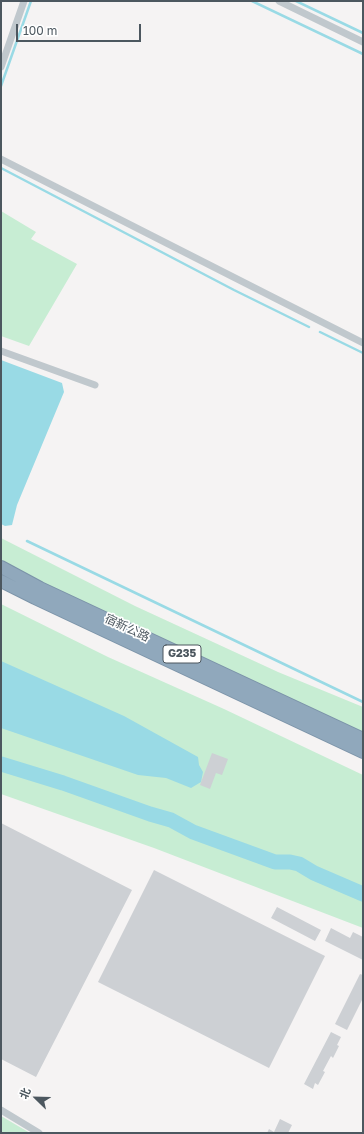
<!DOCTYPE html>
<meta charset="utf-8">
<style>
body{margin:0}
#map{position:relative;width:364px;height:1134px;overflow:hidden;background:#f5f3f3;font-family:"Golos Text","Noto Sans SC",sans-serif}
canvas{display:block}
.frame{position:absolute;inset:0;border:2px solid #4c575f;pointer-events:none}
.north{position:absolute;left:16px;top:1078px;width:40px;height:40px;-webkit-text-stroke:3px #fff;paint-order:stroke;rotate:293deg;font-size:11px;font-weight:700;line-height:16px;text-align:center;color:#4c575f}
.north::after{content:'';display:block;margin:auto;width:14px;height:18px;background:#4c575f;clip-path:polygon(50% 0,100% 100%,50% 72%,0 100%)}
.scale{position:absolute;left:16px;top:24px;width:125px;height:18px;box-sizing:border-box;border:2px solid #4c575f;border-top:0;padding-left:5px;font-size:12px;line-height:14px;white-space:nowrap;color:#4c575f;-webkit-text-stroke:3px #fff;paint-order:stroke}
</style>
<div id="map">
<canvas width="364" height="1134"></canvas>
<div class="frame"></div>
<div class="north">北</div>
<div class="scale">100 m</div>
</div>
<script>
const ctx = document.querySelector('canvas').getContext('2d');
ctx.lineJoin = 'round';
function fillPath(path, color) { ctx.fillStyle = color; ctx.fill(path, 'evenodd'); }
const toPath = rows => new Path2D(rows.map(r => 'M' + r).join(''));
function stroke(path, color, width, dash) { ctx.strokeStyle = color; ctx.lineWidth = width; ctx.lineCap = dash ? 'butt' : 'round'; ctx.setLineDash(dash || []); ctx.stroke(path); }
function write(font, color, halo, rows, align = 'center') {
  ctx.font = font + ' "Golos Text","Noto Sans SC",sans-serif'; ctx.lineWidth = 3.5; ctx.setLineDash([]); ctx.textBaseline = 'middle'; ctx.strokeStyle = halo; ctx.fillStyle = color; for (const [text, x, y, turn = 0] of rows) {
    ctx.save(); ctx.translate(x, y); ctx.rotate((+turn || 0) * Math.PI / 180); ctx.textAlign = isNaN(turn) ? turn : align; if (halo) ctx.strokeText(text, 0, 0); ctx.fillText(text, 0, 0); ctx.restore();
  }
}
fillPath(toPath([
 [1,211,36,232,31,239,77,264,29,346,1,336],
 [1,538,135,606,278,672,363,707,363,733,41,583,1,562],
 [1,604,108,657,224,709,363,775,363,928,154,848,1,794],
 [1,1116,30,1133,1,1133]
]), '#c7edd3');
fillPath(toPath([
 [1,360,62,383,64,392,17,505,12,525,5,526,1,524],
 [1,661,124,716,198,757,199,765,203,772,201,782,191,788,166,778,138,775,1,728]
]), '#99dae5');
stroke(toPath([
 [252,1,363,54],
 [296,1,363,33],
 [1,86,31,1],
 [1,168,234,290,309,327],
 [320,332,363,353],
 [27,541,363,702]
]), '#99dae5', 2.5);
stroke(toPath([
 [1,764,63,783,150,814,171,820,193,832,275,862,290,862,299,864,314,873,363,894]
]), '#99dae5', 15);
fillPath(toPath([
 [212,753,228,759,222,775,216,773,210,789,200,785],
 [1,823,132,890,36,1077,1,1059],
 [154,870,325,956,269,1068,98,982],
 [277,907,321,930,315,941,271,918],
 [331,928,350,938,353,932,363,937,363,960,325,941],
 [360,974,363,975,363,998,347,1030,335,1024],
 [331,1032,341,1037,337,1045,339,1046,333,1058,331,1056,323,1071,325,1072,318,1085,315,1083,313,1089,304,1084],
 [280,1119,292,1125,288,1133,267,1133,269,1129,274,1132]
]), '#cdd0d4');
const highway = toPath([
 [1,567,40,588,363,739],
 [1,581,35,598,363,752]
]);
stroke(highway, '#7b93a8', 14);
stroke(toPath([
 [279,1,363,42],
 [1,67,24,1],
 [1,159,363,343],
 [1,351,95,385],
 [1,1110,39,1133]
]), '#c0c8cd', 7);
stroke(highway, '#90a8bc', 12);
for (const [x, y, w] of [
 [182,654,38]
]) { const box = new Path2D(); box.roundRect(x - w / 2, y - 9, w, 18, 3); ctx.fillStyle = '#fff'; ctx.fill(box); stroke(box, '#4c575f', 1); }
write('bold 11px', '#4c575f', null, [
 ["G235",182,654]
]);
write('12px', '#4c575f', '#fff', [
 ["宿新公路",127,628,25]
]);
</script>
